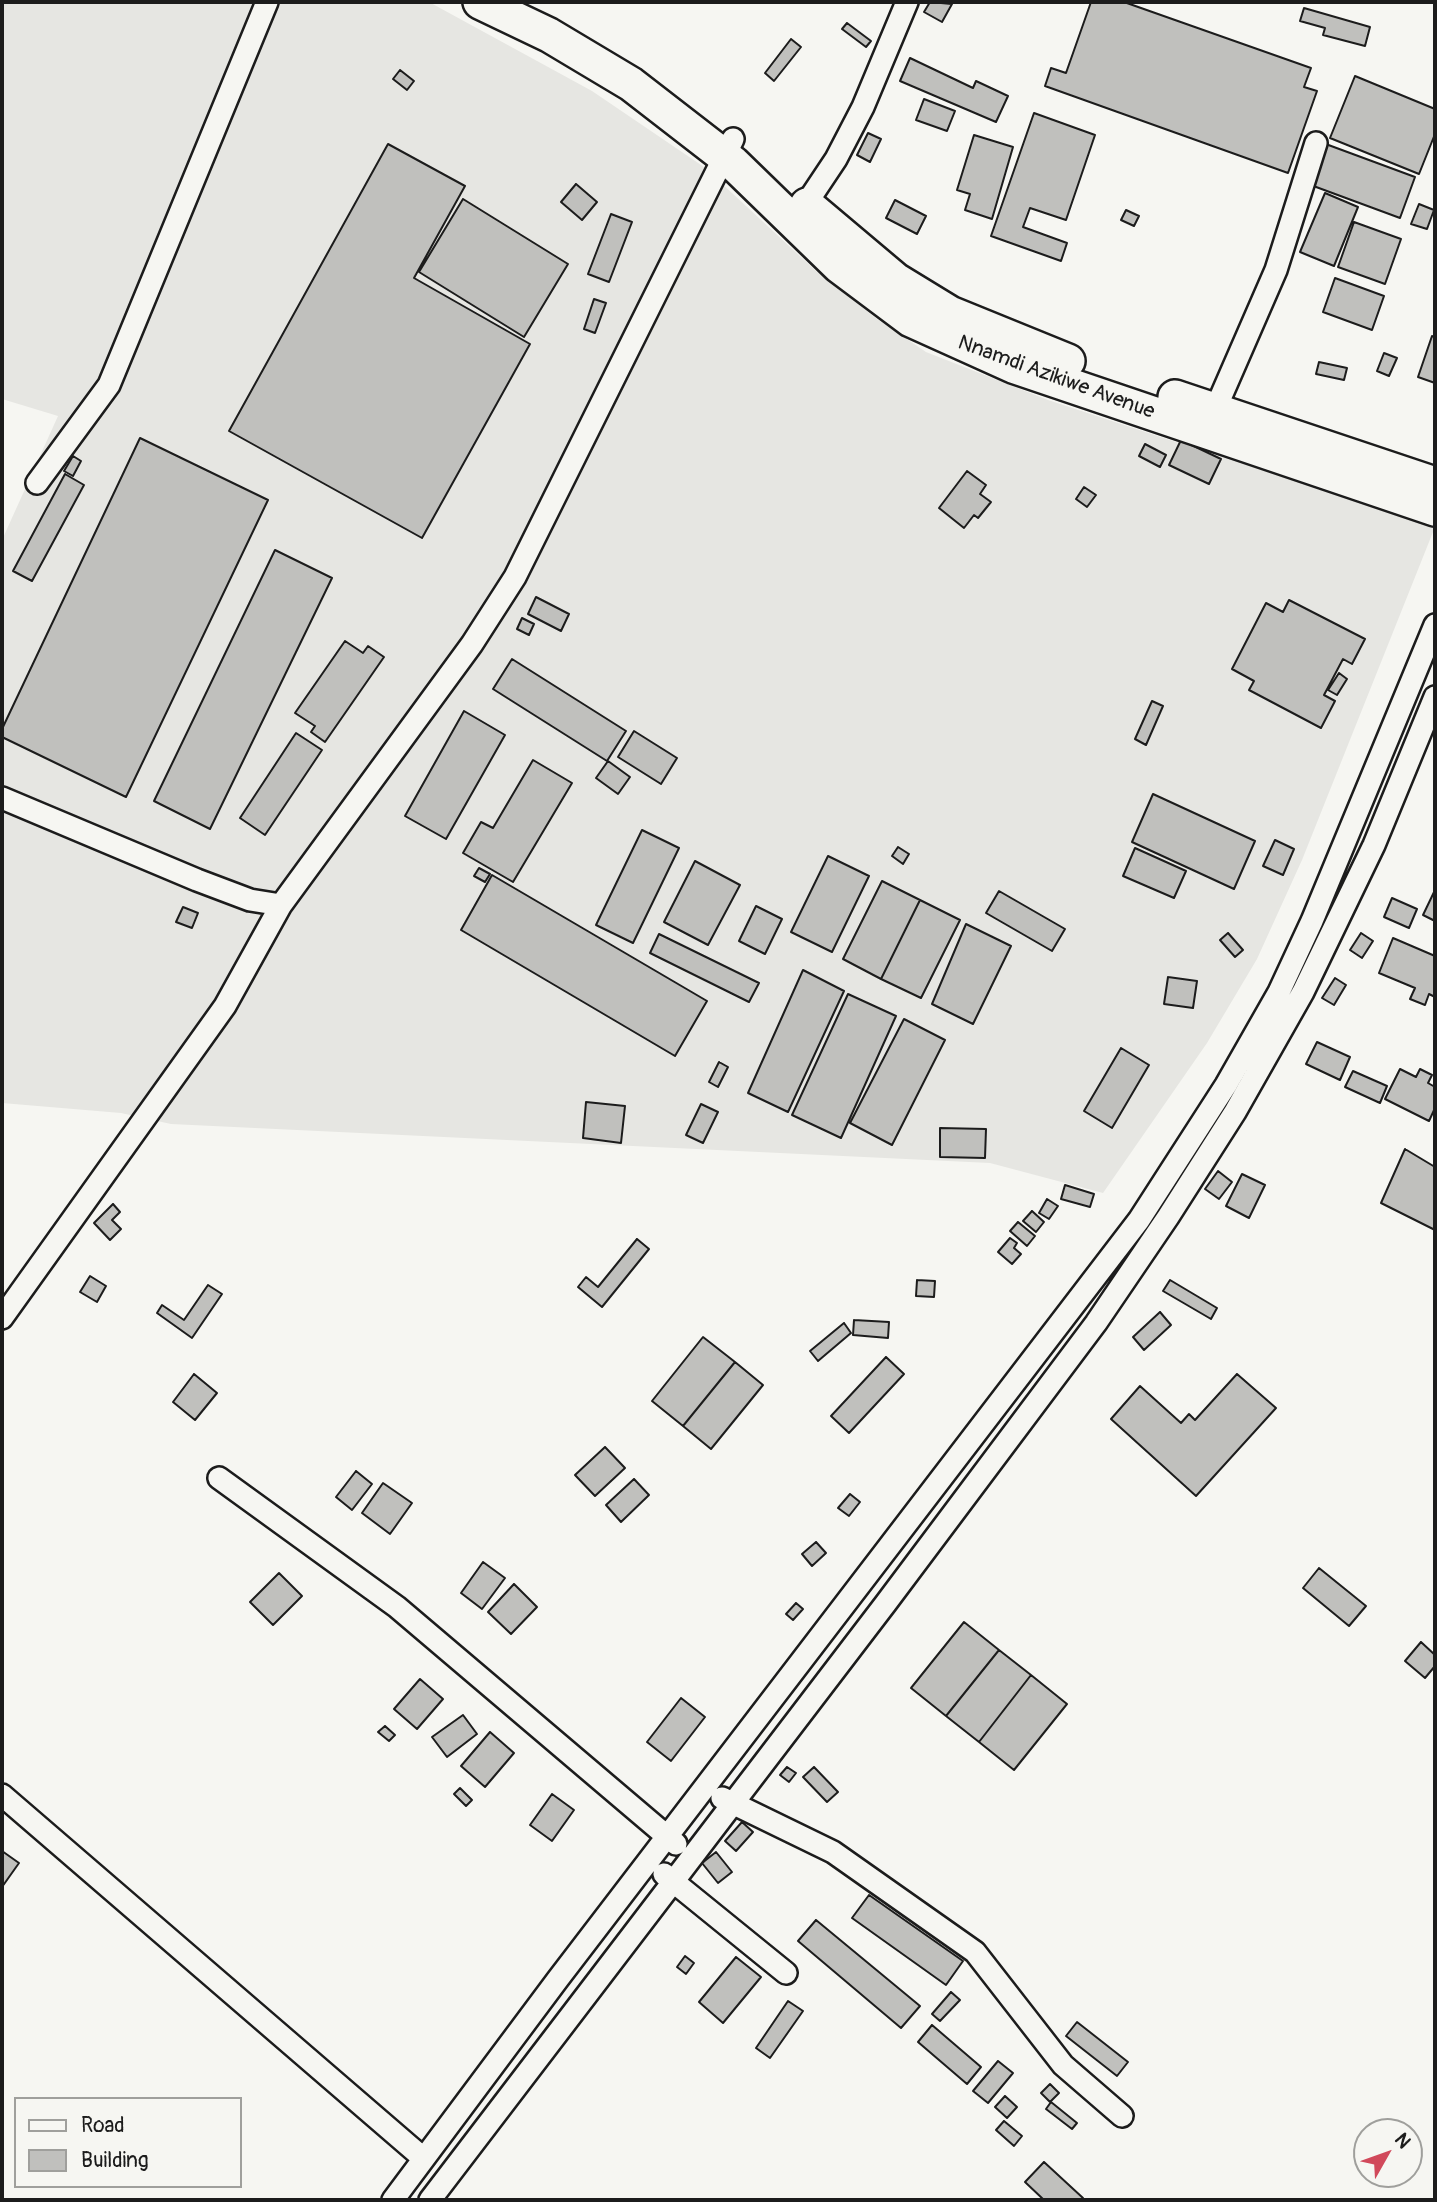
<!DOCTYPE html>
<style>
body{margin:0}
#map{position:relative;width:1437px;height:2202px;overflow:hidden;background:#f6f6f2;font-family:Pangolin,sans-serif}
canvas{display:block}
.frame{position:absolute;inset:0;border:4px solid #1c1c1c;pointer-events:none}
.legend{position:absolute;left:14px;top:2097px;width:228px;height:91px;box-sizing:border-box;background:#f6f6f2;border:2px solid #9f9f9c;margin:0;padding:9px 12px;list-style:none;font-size:21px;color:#1c1c1c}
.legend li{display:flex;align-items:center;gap:14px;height:35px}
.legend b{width:35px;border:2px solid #9f9f9c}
.north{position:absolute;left:1353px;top:2118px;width:70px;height:70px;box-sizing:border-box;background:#f6f6f2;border:2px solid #9f9f9c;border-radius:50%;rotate:50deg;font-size:19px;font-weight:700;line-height:28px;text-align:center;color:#1c1c1c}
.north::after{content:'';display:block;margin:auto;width:24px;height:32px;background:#d1495b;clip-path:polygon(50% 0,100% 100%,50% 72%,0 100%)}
</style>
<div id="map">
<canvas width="1437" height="2202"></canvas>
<div class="frame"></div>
<ul class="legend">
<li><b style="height:9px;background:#f6f6f2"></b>Road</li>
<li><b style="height:19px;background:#c0c0bd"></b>Building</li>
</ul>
<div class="north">N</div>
</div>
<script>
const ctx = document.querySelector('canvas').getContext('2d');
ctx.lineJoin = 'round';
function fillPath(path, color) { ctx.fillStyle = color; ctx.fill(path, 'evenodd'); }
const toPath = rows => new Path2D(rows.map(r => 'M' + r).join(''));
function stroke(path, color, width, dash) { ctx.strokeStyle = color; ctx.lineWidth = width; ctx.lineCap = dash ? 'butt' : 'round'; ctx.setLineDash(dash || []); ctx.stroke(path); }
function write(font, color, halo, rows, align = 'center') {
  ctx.font = font + ' Pangolin,sans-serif'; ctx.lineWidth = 5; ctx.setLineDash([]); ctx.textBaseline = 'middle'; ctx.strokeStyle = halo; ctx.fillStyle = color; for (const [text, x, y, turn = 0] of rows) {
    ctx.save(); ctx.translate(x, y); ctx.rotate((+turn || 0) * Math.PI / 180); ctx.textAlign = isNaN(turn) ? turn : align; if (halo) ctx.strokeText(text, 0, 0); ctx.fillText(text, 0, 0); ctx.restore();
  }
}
fillPath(toPath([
 [2,2,429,2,592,91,704,167,816,271,877,319,926,352,1048,400,1435,527,1302,860,1257,959,1207,1043,1103,1193,990,1163,171,1124,121,1113,2,1103,2,540,58,416,2,399]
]), '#e6e6e2');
const building = toPath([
 [930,2,952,4,942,22,924,12,930,2],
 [1091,2,1124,2,1311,68,1304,87,1317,91,1288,173,1045,86,1051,68,1066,73,1091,2],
 [1304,8,1370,27,1365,46,1323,35,1325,28,1300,21,1304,8],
 [847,23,871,41,866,47,842,29,847,23],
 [791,39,801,47,774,81,765,73,791,39],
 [910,58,973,88,976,81,1008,96,996,122,900,81,910,58],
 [400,70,414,81,407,90,393,79,400,70],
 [1355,76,1435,109,1435,134,1419,174,1330,138,1355,76],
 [924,99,955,111,947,131,916,120,924,99],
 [1034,113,1095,135,1066,220,1030,208,1023,227,1067,243,1061,261,991,236,1034,113],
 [868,133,881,139,870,162,857,155,868,133],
 [974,135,1013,147,992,219,965,210,970,194,957,190,974,135],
 [1323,143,1415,177,1400,218,1308,184,1323,143],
 [388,144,465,186,414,278,530,344,422,538,229,431,388,144],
 [576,184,597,202,582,220,561,202,576,184],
 [1325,193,1358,207,1334,266,1300,252,1325,193],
 [463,199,568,264,524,337,419,272,463,199],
 [895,200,926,216,917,234,886,218,895,200],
 [1419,204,1434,210,1427,229,1411,224,1419,204],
 [1126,210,1139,216,1134,226,1121,220,1126,210],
 [611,214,632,222,609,282,588,274,611,214],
 [1354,222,1401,239,1385,284,1338,267,1354,222],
 [1335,278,1384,296,1372,330,1323,312,1335,278],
 [594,299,606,303,595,333,584,329,594,299],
 [1432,336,1435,337,1435,383,1418,377,1432,336],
 [1384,353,1397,358,1389,376,1377,371,1384,353],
 [1319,362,1347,368,1344,380,1316,374,1319,362],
 [140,438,268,500,126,797,2,737,2,729,140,438],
 [1181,440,1221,459,1209,484,1169,465,1181,440],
 [1145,444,1166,455,1160,467,1139,456,1145,444],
 [73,456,81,461,73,476,64,471,73,456],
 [967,471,986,485,980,494,991,502,978,518,974,515,964,528,939,508,967,471],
 [65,474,84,485,32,581,13,571,65,474],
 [1084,487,1096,495,1087,507,1076,499,1084,487],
 [275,550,332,578,210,829,154,801,275,550],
 [536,597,569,614,561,631,528,614,536,597],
 [1289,600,1365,639,1352,664,1343,659,1324,695,1335,701,1321,728,1249,690,1254,681,1232,669,1266,603,1283,612,1289,600],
 [522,618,534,624,529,635,517,629,522,618],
 [345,641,363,653,368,646,384,657,325,742,311,732,315,726,295,713,345,641],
 [512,659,626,731,607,761,493,689,512,659],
 [1339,673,1347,679,1337,695,1328,690,1339,673],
 [1152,701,1163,706,1146,745,1135,739,1152,701],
 [464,711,505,735,446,839,405,816,464,711],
 [634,731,677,758,661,784,618,757,634,731],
 [296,733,322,750,265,835,240,818,296,733],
 [533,760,572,783,513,882,463,853,481,822,493,828,533,760],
 [608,761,630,777,618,794,596,778,608,761],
 [1153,794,1255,841,1234,889,1132,842,1153,794],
 [642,830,679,848,633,943,596,925,642,830],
 [1275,840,1294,849,1283,875,1263,866,1275,840],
 [898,847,909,854,903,864,892,856,898,847],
 [1135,848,1186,871,1174,898,1123,876,1135,848],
 [828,856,869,876,832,952,791,932,828,856],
 [695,861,740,885,708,945,664,922,695,861],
 [479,868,490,874,485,882,474,876,479,868],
 [492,875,707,1001,675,1056,461,930,492,875],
 [882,881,920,900,881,979,843,959,882,881],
 [1435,890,1435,921,1423,915,1435,890],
 [999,891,1065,929,1052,951,986,913,999,891],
 [1392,898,1417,909,1409,928,1384,917,1392,898],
 [920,900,960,920,921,998,881,979,920,900],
 [756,906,782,919,765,954,739,941,756,906],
 [183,907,198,913,192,928,176,922,183,907],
 [966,924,1011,946,973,1024,932,1004,966,924],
 [1228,933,1243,950,1235,957,1220,940,1228,933],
 [1361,933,1373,941,1362,958,1350,950,1361,933],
 [659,934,759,983,749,1002,650,953,659,934],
 [1393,938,1435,956,1435,997,1429,994,1425,1005,1410,999,1415,988,1379,973,1393,938],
 [803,970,844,991,788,1112,748,1093,803,970],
 [1168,977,1197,981,1193,1008,1164,1004,1168,977],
 [1335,978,1346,985,1334,1005,1322,998,1335,978],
 [848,994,896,1016,841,1138,792,1115,848,994],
 [904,1019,945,1040,892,1145,850,1123,904,1019],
 [1317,1042,1350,1057,1340,1080,1306,1064,1317,1042],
 [1121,1048,1149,1065,1112,1128,1084,1111,1121,1048],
 [719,1062,728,1067,718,1087,709,1082,719,1062],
 [1400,1069,1416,1077,1420,1069,1432,1075,1428,1083,1435,1087,1435,1108,1429,1121,1385,1099,1400,1069],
 [1353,1071,1387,1086,1380,1103,1345,1087,1353,1071],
 [586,1102,625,1106,621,1143,583,1138,586,1102],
 [701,1104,718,1112,703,1143,686,1135,701,1104],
 [940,1128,986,1129,985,1158,940,1157,940,1128],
 [1405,1149,1435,1167,1435,1230,1381,1203,1405,1149],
 [1218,1171,1232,1182,1219,1199,1205,1189,1218,1171],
 [1242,1174,1265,1185,1249,1218,1226,1206,1242,1174],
 [1065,1185,1094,1194,1090,1207,1061,1199,1065,1185],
 [1047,1199,1058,1206,1049,1219,1039,1213,1047,1199],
 [113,1204,120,1212,112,1220,121,1229,110,1240,94,1223,113,1204],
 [1032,1211,1044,1222,1036,1232,1023,1221,1032,1211],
 [1018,1222,1035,1236,1027,1246,1010,1231,1018,1222],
 [1010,1238,1017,1243,1014,1248,1021,1254,1012,1264,998,1252,1010,1238],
 [637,1239,649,1249,602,1307,578,1287,586,1277,598,1287,637,1239],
 [90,1276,106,1286,97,1302,80,1292,90,1276],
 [917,1280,935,1281,934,1297,916,1296,917,1280],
 [1170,1280,1217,1308,1211,1319,1163,1291,1170,1280],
 [208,1285,222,1294,192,1338,157,1313,162,1305,184,1320,208,1285],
 [1160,1312,1171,1325,1144,1350,1133,1337,1160,1312],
 [854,1320,889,1322,888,1338,853,1335,854,1320],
 [844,1323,851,1333,818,1361,810,1351,844,1323],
 [703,1337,735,1362,683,1426,652,1401,703,1337],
 [886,1357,904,1374,849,1433,831,1416,886,1357],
 [735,1362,763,1385,711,1449,683,1426,735,1362],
 [194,1374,217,1393,195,1420,173,1402,194,1374],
 [1237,1374,1276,1408,1196,1496,1111,1419,1140,1386,1181,1423,1189,1414,1195,1420,1237,1374],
 [605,1447,625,1468,595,1496,575,1475,605,1447],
 [356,1471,372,1484,352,1510,336,1497,356,1471],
 [634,1479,649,1495,621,1522,606,1505,634,1479],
 [383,1483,412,1503,390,1534,362,1513,383,1483],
 [850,1494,860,1502,849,1516,838,1508,850,1494],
 [816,1542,826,1553,812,1566,802,1554,816,1542],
 [483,1562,505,1578,482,1609,461,1593,483,1562],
 [1319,1568,1366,1606,1349,1626,1303,1588,1319,1568],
 [279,1573,302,1596,273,1625,250,1602,279,1573],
 [514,1584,537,1607,511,1634,488,1612,514,1584],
 [796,1603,803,1609,793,1620,786,1614,796,1603],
 [964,1622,999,1650,946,1716,911,1688,964,1622],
 [1421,1642,1435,1655,1435,1666,1425,1678,1405,1661,1421,1642],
 [999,1650,1031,1675,979,1742,946,1716,999,1650],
 [1031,1675,1067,1704,1014,1770,979,1742,1031,1675],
 [420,1679,443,1699,417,1729,394,1709,420,1679],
 [681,1698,705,1717,671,1761,647,1742,681,1698],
 [463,1715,477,1734,447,1757,432,1737,463,1715],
 [385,1726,395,1735,389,1741,378,1732,385,1726],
 [490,1732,514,1753,485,1787,461,1766,490,1732],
 [787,1767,796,1773,789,1782,780,1775,787,1767],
 [814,1767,838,1792,827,1802,803,1777,814,1767],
 [460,1788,472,1800,466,1806,454,1794,460,1788],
 [552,1794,574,1810,552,1841,530,1825,552,1794],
 [742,1822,753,1832,736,1851,725,1841,742,1822],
 [2,1851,19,1863,2,1887,2,1851],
 [716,1852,732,1872,718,1883,702,1863,716,1852],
 [869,1895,963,1961,946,1985,852,1918,869,1895],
 [816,1920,920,2006,901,2028,798,1941,816,1920],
 [685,1956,694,1963,686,1974,677,1967,685,1956],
 [736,1957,761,1977,723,2023,699,2002,736,1957],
 [951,1992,960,2000,940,2021,932,2014,951,1992],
 [788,2001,803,2011,770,2058,756,2048,788,2001],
 [1077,2022,1128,2062,1117,2076,1066,2036,1077,2022],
 [932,2025,981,2067,967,2084,918,2042,932,2025],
 [998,2061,1013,2073,988,2103,973,2091,998,2061],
 [1050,2084,1059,2093,1050,2102,1041,2093,1050,2084],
 [1005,2096,1017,2107,1007,2118,995,2107,1005,2096],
 [1051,2102,1077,2123,1072,2129,1046,2109,1051,2102],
 [1004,2121,1022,2136,1014,2146,996,2130,1004,2121],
 [1044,2162,1083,2198,1081,2200,1044,2200,1025,2182,1044,2162]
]);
fillPath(building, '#c0c0bd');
stroke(building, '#1c1c1c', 2);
const minor = toPath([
 [806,204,836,159,863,107,907,2],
 [1215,410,1276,270,1316,143],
 [37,483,109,385,267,2],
 [2,798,197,880,250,900,281,905],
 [2,1318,225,1006,281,905,472,644,515,577,733,139],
 [219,1478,397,1607,676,1844],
 [2,1795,423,2158],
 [722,1798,833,1852,975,1952,1063,2065,1122,2116],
 [664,1874,786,1973],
 [393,2200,558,1979,1139,1220,1226,1085,1279,992,1312,921,1435,625],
 [430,2200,886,1603,1096,1323,1168,1217,1235,1112,1303,992,1374,845,1435,697]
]);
const primary = toPath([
 [480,2,549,35,631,84,733,163,839,266,911,320,1013,366,1435,509],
 [807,205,896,280,950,313,1068,361],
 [1175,397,1435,484]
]);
stroke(minor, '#1c1c1c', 26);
stroke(primary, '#1c1c1c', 38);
stroke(minor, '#f6f6f2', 21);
stroke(primary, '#f6f6f2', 33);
write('21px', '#1c1c1c', '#f6f6f2', [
 ["Nnamdi Azikiwe Avenue",1056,378,20]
]);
</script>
